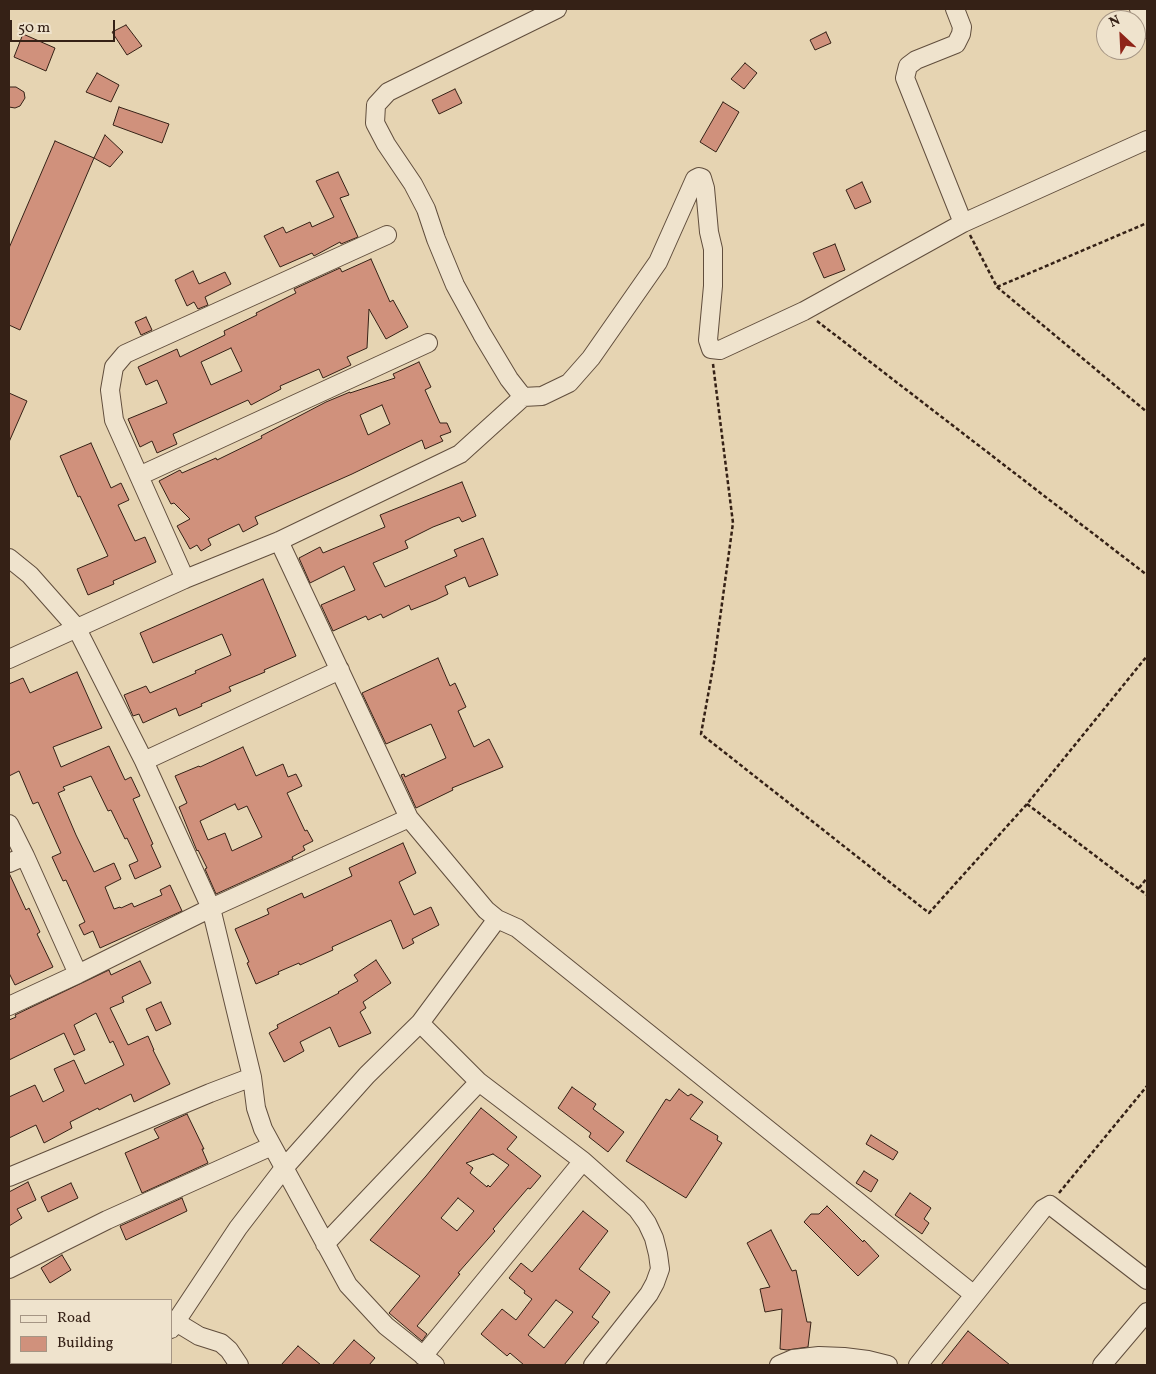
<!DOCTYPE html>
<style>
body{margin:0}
#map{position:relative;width:1156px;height:1374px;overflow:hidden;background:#e6d4b2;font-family:Vollkorn,serif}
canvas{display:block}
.frame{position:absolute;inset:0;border:10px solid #352116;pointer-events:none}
.legend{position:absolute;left:10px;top:1299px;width:162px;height:65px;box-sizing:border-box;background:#efe3cd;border:1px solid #a59584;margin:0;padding:6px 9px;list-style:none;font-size:15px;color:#352116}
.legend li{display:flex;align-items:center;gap:10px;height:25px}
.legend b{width:25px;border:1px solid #a59584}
.north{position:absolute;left:1096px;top:10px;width:50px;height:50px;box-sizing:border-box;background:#efe3cd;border:1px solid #a59584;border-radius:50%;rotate:335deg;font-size:14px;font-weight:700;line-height:20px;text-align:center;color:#352116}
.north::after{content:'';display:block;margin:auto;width:18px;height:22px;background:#8f2418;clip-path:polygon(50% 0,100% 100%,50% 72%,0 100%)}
.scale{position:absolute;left:10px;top:20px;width:105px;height:22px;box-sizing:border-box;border:2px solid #352116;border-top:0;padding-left:6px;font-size:15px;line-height:18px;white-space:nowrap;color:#352116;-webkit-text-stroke:4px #efe3cd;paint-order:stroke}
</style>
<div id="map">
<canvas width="1156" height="1374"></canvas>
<div class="frame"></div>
<ul class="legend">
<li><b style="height:6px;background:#efe3cd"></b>Road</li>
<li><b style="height:14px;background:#d0917c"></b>Building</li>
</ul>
<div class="north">N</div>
<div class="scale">50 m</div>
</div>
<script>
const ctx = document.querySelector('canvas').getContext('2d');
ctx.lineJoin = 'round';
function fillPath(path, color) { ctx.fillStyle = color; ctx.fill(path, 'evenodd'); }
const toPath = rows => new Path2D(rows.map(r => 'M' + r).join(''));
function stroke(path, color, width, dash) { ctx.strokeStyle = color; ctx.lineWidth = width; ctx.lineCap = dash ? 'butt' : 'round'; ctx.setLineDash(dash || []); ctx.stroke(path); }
const building = toPath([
 [126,25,142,46,127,55,112,32,126,25],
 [826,32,831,43,815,50,810,40,826,32],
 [23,34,55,48,46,71,14,57,23,34],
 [745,63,757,73,744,89,731,79,745,63],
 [97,73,119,85,111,102,86,92,97,73],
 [9,87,16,87,24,92,25,98,20,106,15,108,9,107,9,87],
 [455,89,462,103,439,114,432,100,455,89],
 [723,102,739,112,716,152,700,142,723,102],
 [119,107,169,124,162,143,113,125,119,107],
 [105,135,123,152,110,167,94,158,105,135],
 [55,141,94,158,20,330,9,325,9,248,55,141],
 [338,172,349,195,340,198,358,237,341,244,340,242,314,256,312,253,280,267,264,236,283,227,286,233,310,222,312,227,334,217,316,181,338,172],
 [862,182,871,202,855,209,846,190,862,182],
 [835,244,845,270,824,278,813,253,835,244],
 [371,259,390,302,393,300,408,327,386,339,369,309,367,348,347,357,351,365,323,378,319,369,280,386,281,389,251,405,248,400,173,434,177,444,157,453,152,441,140,447,128,419,167,403,157,380,146,385,138,367,177,349,180,357,225,335,224,331,257,315,256,313,296,293,294,289,340,268,342,272,371,259],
 [231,348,242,371,211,385,201,362,231,348],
 [193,271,199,284,225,272,231,284,205,297,208,305,198,309,194,302,187,306,175,280,193,271],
 [146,317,152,330,141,335,135,322,146,317],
 [419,362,431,387,425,390,440,423,447,423,451,432,440,436,443,441,425,449,422,440,352,474,255,517,258,524,243,532,239,524,208,539,211,545,201,551,197,545,190,549,177,526,190,519,174,503,171,504,159,481,180,470,182,473,216,458,217,460,262,438,261,436,326,402,350,392,350,393,395,378,393,374,419,362],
 [382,405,390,424,368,435,360,415,382,405],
 [9,393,27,401,9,442,9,393],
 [91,443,111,488,121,483,129,500,118,505,135,541,145,537,156,562,113,581,114,584,88,595,77,569,108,556,80,496,78,497,60,456,91,443],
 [462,482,476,516,462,522,459,517,433,527,405,541,408,548,373,563,385,587,457,556,454,550,483,538,498,575,469,587,465,577,445,586,448,594,436,600,411,610,409,605,383,618,381,614,368,620,366,616,333,631,321,605,355,590,344,566,310,583,299,558,320,547,323,553,385,527,380,515,462,482],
 [263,579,296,656,264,670,265,672,229,687,231,691,201,704,202,706,179,716,176,708,143,723,139,714,133,716,124,695,146,686,150,693,196,673,195,671,231,655,222,634,153,663,140,633,263,579],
 [438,658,450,686,455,683,466,707,458,711,474,747,489,739,503,767,452,788,453,790,416,808,401,775,404,774,405,777,446,758,431,724,386,744,362,693,438,658],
 [77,672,102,728,53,747,61,767,109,746,125,780,131,777,140,796,133,799,153,844,151,845,161,867,135,879,129,865,138,861,127,838,125,839,111,810,108,811,91,776,63,787,65,790,58,793,76,835,94,872,114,863,121,879,105,887,114,909,120,907,121,908,132,903,134,907,162,895,160,890,170,885,182,911,100,948,93,931,84,935,79,925,85,922,66,880,63,881,52,857,61,853,38,802,33,804,19,771,9,776,9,684,23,678,30,693,77,672],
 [243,747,256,776,283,764,288,777,296,774,302,786,287,793,305,831,307,830,313,841,303,846,305,850,292,857,293,859,216,894,205,869,207,868,198,850,197,851,179,807,187,803,175,776,199,766,200,767,243,747],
 [235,804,238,810,247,806,262,837,232,851,225,833,208,840,200,821,235,804],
 [403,843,416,873,399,882,414,915,431,907,439,925,412,939,414,943,403,949,391,920,332,947,333,950,300,965,299,963,278,972,279,974,256,984,247,963,249,962,235,929,269,914,267,909,302,893,304,898,352,876,349,868,403,843],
 [9,873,26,910,29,908,40,932,37,934,53,967,15,985,9,973,9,873],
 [376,960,391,983,363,1002,366,1008,360,1012,371,1033,339,1047,330,1027,300,1042,304,1051,284,1062,269,1033,278,1028,277,1025,339,993,338,992,358,981,354,975,376,960],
 [140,961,151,983,122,997,124,1002,110,1008,128,1045,148,1036,154,1050,153,1050,170,1084,134,1102,131,1094,99,1110,98,1108,70,1122,72,1128,44,1143,36,1125,9,1138,9,1097,35,1085,43,1102,64,1091,54,1069,74,1060,85,1084,124,1065,113,1041,110,1043,96,1013,74,1025,85,1050,74,1055,64,1033,9,1060,9,1020,16,1017,15,1015,109,970,111,975,140,961],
 [161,1002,171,1024,156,1031,146,1009,161,1002],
 [572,1087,596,1104,593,1109,624,1132,608,1152,589,1137,591,1133,558,1108,572,1087],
 [679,1089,688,1096,691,1094,703,1102,690,1119,718,1136,717,1140,722,1143,686,1198,626,1161,666,1099,670,1101,679,1089],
 [481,1108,517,1137,507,1149,541,1176,530,1189,528,1188,509,1210,493,1229,495,1231,458,1273,460,1274,417,1326,427,1334,422,1341,389,1313,420,1276,370,1240,426,1176,481,1108],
 [493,1154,509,1165,490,1187,488,1185,487,1187,470,1173,473,1168,466,1163,493,1154],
 [458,1198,474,1211,457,1231,441,1218,458,1198],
 [187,1114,204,1149,202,1149,208,1163,142,1193,125,1153,159,1138,154,1129,187,1114],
 [871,1135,898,1152,893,1160,866,1144,871,1135],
 [864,1171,878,1180,871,1192,856,1183,864,1171],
 [28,1182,36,1200,17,1209,22,1218,9,1226,9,1192,28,1182],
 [71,1183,78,1198,48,1212,41,1197,71,1183],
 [910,1193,931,1208,924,1219,929,1223,922,1234,895,1215,910,1193],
 [182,1198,187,1211,126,1240,120,1226,182,1198],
 [827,1206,863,1242,864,1240,879,1256,858,1276,804,1222,811,1214,819,1214,827,1206],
 [583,1211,608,1231,579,1269,610,1292,592,1317,599,1322,564,1365,524,1365,510,1353,507,1356,481,1334,502,1309,516,1320,532,1299,524,1293,525,1291,509,1278,521,1263,532,1272,583,1211],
 [556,1300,573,1312,544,1348,528,1335,556,1300],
 [771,1230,792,1271,796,1270,807,1322,811,1322,808,1347,787,1350,780,1349,782,1309,765,1312,760,1289,770,1287,747,1243,771,1230],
 [62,1255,71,1270,50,1283,41,1268,62,1255],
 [968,1331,1010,1365,941,1365,968,1331],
 [354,1340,375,1358,369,1365,332,1365,354,1340],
 [298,1346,321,1365,281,1365,298,1346]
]);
fillPath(building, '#d0917c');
stroke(building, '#352116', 1);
const minor = toPath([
 [955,9,962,27,961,34,956,44,916,60,908,66,905,78,963,223],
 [1139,9,1147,29],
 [523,397,509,379,482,334,455,285,436,239,426,209,413,184,386,144,375,123,376,105,388,92,557,9],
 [139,476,428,343],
 [9,558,30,575,76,627,144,761,211,908,252,1077,256,1108,263,1129,348,1285,386,1326,435,1365],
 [185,579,114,420,110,390,114,367,125,354,387,235],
 [9,659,185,579,279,541,460,454,523,397,542,396,569,383,591,358,658,262,695,179,699,177,702,178,705,188,709,232,713,249,713,286,708,340,711,349,720,350,804,311,963,223,1147,140],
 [144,761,340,670],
 [9,824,25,856,78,974],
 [9,863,25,856],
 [497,919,517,928,973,1294],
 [9,1006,78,974,211,908,409,818],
 [420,1023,479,1082,583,1161,637,1209,647,1223,654,1238,658,1254,660,1269,655,1283,649,1294,593,1365],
 [9,1177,210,1093,252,1077],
 [325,1244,479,1082],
 [9,1269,107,1220,272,1146],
 [176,1322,199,1336,221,1343,229,1350,239,1365],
 [171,1329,238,1228,284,1168,367,1075,420,1023,497,919,486,910,409,818,279,541],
 [423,1356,583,1161],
 [148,1365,150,1363],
 [779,1365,793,1359,819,1356,844,1357,868,1360,888,1365],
 [918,1365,1039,1214,1043,1209,1050,1205,1147,1280],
 [1102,1365,1147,1312]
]);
stroke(minor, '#614e3d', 20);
stroke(toPath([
 [970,235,997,287,1147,412],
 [997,287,1147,223],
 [817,321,1147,575],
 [713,364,733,523,714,662,701,734,929,913,1027,804,1147,656],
 [1027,804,1147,895],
 [1139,888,1147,878],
 [1059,1193,1147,1086]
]), '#352116', 2.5, [4, 2.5]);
stroke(minor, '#efe3cd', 18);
</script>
